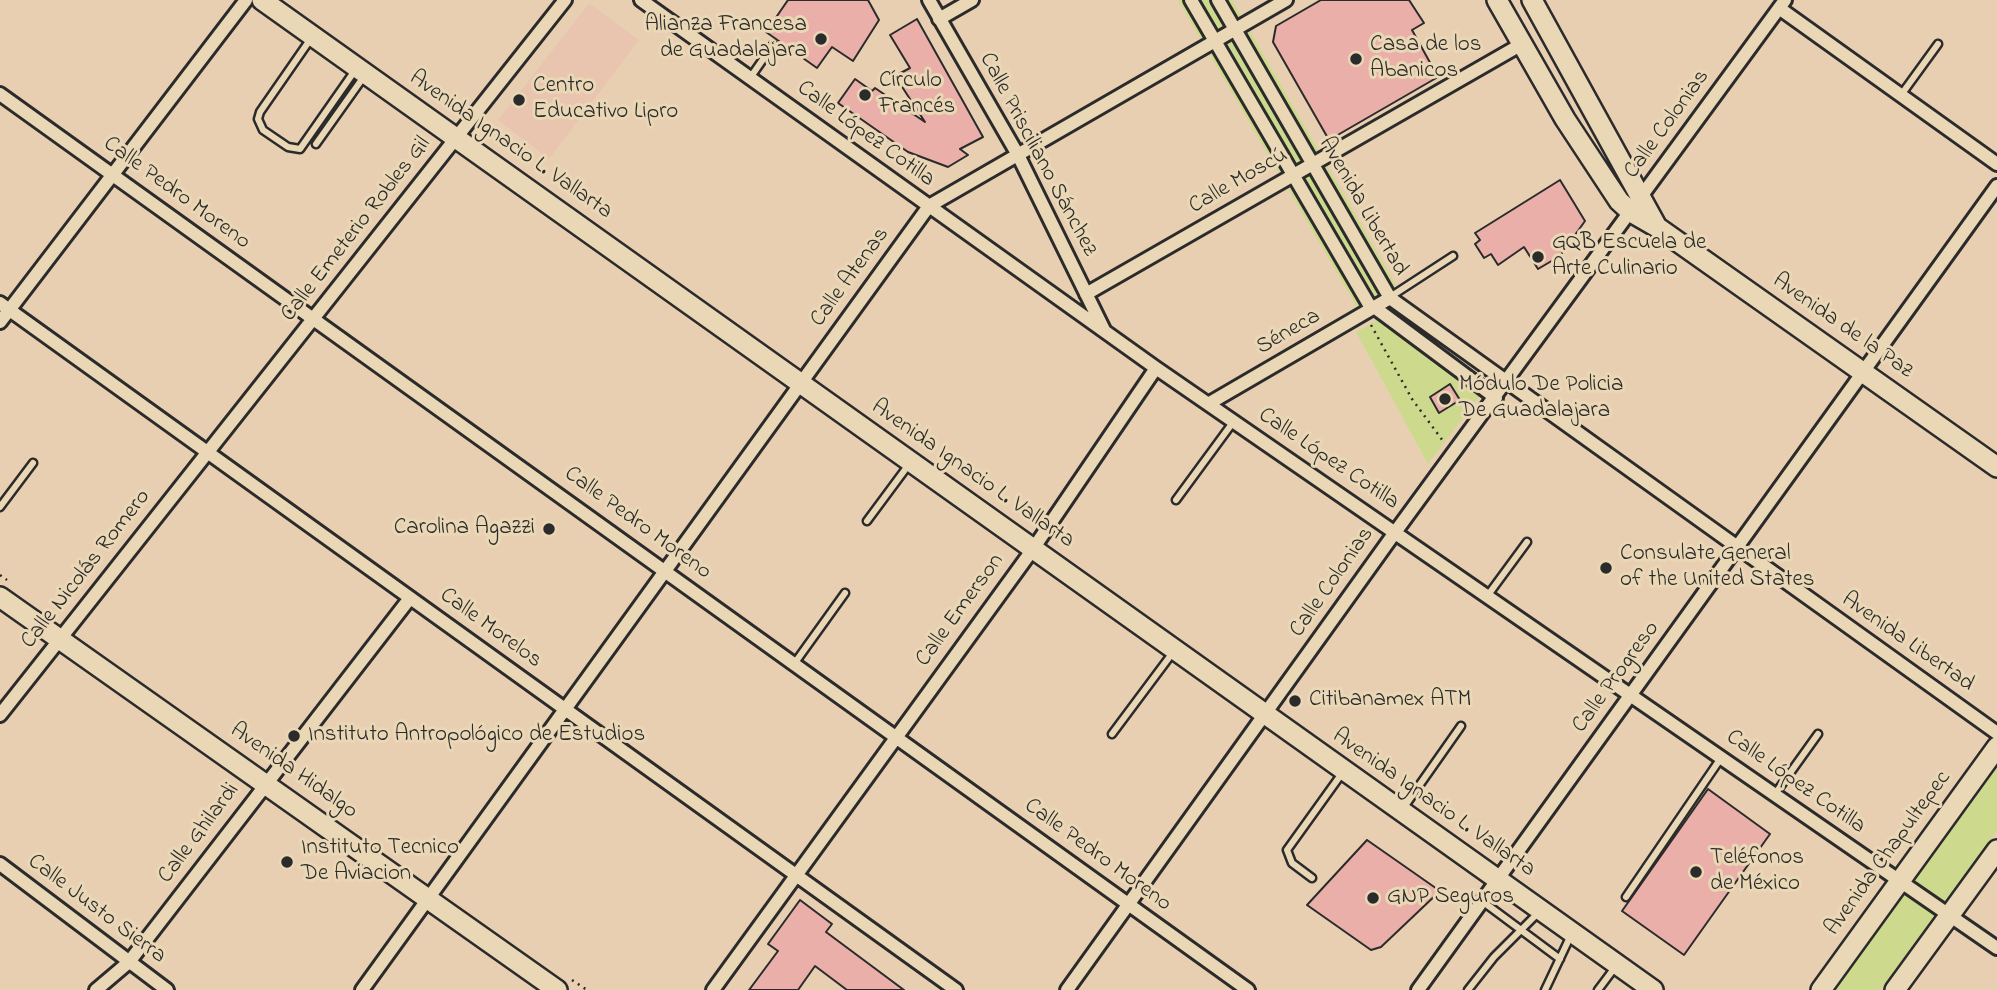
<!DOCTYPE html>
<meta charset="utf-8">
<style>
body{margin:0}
canvas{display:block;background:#e9cfb2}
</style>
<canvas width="1997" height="990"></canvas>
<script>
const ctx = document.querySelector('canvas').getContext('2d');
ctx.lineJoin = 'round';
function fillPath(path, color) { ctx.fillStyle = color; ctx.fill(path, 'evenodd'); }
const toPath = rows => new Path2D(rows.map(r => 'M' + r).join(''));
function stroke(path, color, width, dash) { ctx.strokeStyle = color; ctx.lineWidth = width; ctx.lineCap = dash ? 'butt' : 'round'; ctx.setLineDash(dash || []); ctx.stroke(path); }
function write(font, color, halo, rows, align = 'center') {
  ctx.font = font + ' "Indie Flower",sans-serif'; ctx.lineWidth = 6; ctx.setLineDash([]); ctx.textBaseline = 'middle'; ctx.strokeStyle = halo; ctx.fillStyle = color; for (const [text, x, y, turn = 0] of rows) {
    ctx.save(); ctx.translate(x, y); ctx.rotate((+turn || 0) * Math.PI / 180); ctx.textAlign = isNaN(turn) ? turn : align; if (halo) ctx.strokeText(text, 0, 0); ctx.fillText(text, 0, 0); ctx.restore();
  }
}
fillPath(toPath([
 [589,3,639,40,549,159,498,120]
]), '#e9c5af');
fillPath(toPath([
 [1178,0,1232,0,1396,285,1358,309],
 [1381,318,1488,385,1428,464,1356,332],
 [1997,766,1997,831,1880,990,1834,990]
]), '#cdda8e');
const building = toPath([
 [788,0,868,0,879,20,853,61,832,47,817,68,766,32,788,0],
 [1321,0,1409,0,1424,23,1412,30,1438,77,1329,140,1273,42,1276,26,1321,0],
 [917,19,983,137,960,149,968,155,948,167,908,152,838,103,855,79,872,91,875,88,925,122,895,76,910,68,890,35,917,19],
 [1560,180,1585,221,1560,256,1538,269,1524,247,1498,265,1491,254,1484,258,1475,244,1480,240,1475,233,1560,180],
 [1450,384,1460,400,1439,413,1430,397,1450,384],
 [1708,789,1770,834,1684,955,1622,911,1708,789],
 [1367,840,1440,891,1381,947,1371,950,1307,905,1367,840],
 [800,900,832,924,826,932,904,990,847,990,815,966,798,990,749,990,778,951,768,944,800,900]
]);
fillPath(building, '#e9afa8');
stroke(building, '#2b2b2b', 2);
const lane = toPath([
 [312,37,260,112,258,119,263,130,288,147,300,149,356,69],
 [750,78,773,45],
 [1901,95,1938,44],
 [316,144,365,75],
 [1390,297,1453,256],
 [1176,500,1234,421],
 [0,507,33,463],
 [867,521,910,463],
 [1488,595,1527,542],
 [794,664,845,593],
 [1112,734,1174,651],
 [1775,794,1818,734],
 [1402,810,1461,726],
 [1312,878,1292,863,1287,850,1343,772],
 [1626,897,1721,758],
 [1482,901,1560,959],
 [1468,990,1494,957,1539,912],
 [1545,990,1571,935],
 [1598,990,1616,966]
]);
const street = toPath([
 [641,0,1156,368,1997,948],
 [929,0,1018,155,1104,330],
 [1191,0,1371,308],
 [1218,0,1390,298,1997,733],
 [1779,8,1997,164],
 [939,19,972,0],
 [0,94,1248,990],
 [1086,294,1522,44],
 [0,303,956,990],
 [1374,307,1496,398],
 [0,322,246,0],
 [1208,404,1390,298],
 [0,715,565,0],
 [0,864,167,990],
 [96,990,129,962,410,598],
 [362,990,929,206,1286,0],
 [713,990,1033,549,1156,368],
 [1067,990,1396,531,1785,0],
 [1418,990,1997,186]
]);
const secondary = toPath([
 [262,0,1653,990],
 [1497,0,1565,119,1619,201,1631,212,1657,227,1997,467],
 [1532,0,1657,227],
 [0,597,557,990],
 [1821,990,1997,747],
 [1895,990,1997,850]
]);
stroke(lane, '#2b2b2b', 11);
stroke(street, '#2b2b2b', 18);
stroke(secondary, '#2b2b2b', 24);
stroke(toPath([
 [1371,325,1412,399,1443,441],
 [0,575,7,580],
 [572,980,587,990]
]), '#2b2b2b', 2.5, [2, 5]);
stroke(lane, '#e9d7b5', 6);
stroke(street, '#e9d7b5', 12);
stroke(secondary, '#e9d7b5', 19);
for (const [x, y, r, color] of [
 [821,39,7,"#2b2b2b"],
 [1356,59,7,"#2b2b2b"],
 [865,95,7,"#2b2b2b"],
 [519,100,7,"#2b2b2b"],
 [1538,257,7,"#2b2b2b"],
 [1445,399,7,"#2b2b2b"],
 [549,529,7,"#2b2b2b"],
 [1606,568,7,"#2b2b2b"],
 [1295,701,7,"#2b2b2b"],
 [294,736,7,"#2b2b2b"],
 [287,862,7,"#2b2b2b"],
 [1696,872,7,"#2b2b2b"],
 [1373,898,7,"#2b2b2b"]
]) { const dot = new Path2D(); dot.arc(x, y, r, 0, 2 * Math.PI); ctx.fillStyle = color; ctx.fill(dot); stroke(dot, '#e9d7b5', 2.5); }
write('23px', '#2b2b2b', '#e9d7b5', [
 ["Alianza Francesa",807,26,"right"],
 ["de Guadalajara",807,52,"right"],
 ["Casa de los",1370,46],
 ["Abanicos",1370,72],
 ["Círculo",879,82],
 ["Francés",879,108],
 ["Centro",533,87],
 ["Educativo Lipro",533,113],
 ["GQB Escuela de",1552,244],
 ["Arte Culinario",1552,270],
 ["Módulo De Policia",1459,386],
 ["De Guadalajara",1459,412],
 ["Carolina Agazzi",535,529,"right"],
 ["Consulate General",1620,555],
 ["of the United States",1620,581],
 ["Citibanamex ATM",1309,701],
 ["Instituto Antropológico de Estudios",308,736],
 ["Instituto Tecnico",301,849],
 ["De Aviacion",301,875],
 ["Teléfonos",1710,859],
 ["de México",1710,885],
 ["GNP Seguros",1387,898]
], 'left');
write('23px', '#2b2b2b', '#e9d7b5', [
 ["Calle Colonias",1668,125,-54],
 ["Calle López Cotilla",865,135,36],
 ["Avenida Ignacio L. Vallarta",510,146,35],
 ["Calle Prisciliano Sánchez",1037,155,62],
 ["Calle Moscú",1239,182,-30],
 ["Calle Pedro Moreno",176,194,36],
 ["Avenida Libertad",1362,207,60],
 ["Calle Emeterio Robles Gil",357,230,-52],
 ["Calle Atenas",851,278,-54],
 ["Avenida de la Paz",1842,327,35],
 ["Séneca",1289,333,-30],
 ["Calle López Cotilla",1328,460,34],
 ["Avenida Ignacio L. Vallarta",972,475,35],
 ["Calle Pedro Moreno",637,524,36],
 ["Calle Nicolás Romero",87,570,-52],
 ["Calle Colonias",1333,583,-55],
 ["Calle Emerson",961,611,-54],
 ["Calle Morelos",490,629,36],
 ["Avenida Libertad",1907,643,35],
 ["Calle Progreso",1617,678,-54],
 ["Avenida Hidalgo",293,772,35],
 ["Calle López Cotilla",1795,783,35],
 ["Avenida Ignacio L. Vallarta",1433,804,35],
 ["Calle Ghilardi",200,834,-53],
 ["Avenida Chapultepec",1889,854,-54],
 ["Calle Pedro Moreno",1097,856,36],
 ["Calle Justo Sierra",96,910,37]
]);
</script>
